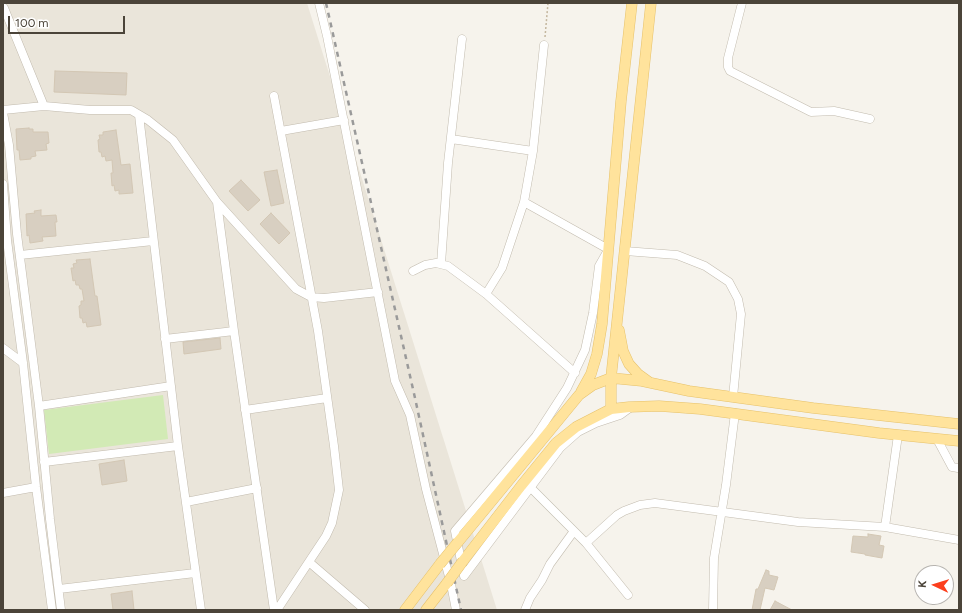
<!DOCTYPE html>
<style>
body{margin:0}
#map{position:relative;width:962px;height:613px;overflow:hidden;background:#f6f3ec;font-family:Figtree,sans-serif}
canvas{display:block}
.frame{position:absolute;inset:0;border:4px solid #4b4439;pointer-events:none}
.north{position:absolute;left:914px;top:565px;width:40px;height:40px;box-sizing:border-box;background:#fff;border:1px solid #b7b4b0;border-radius:50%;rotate:274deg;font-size:11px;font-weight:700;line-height:16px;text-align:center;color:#4b4439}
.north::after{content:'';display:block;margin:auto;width:14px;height:18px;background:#fc3f1d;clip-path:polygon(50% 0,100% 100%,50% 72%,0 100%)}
.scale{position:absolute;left:8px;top:16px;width:117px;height:18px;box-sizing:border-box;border:2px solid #4b4439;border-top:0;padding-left:5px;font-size:12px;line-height:14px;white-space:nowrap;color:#4b4439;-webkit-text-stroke:3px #fff;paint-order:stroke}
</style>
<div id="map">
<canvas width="962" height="613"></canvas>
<div class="frame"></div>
<div class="north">K</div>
<div class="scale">100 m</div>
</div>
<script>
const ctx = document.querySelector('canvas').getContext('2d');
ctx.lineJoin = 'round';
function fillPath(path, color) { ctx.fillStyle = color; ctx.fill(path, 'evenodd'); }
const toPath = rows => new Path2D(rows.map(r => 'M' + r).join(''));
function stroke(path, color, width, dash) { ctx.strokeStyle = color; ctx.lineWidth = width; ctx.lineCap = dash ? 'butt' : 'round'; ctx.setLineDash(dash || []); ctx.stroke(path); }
fillPath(toPath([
 [3,3,307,3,497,610,3,610]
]), '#eae5da');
fillPath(toPath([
 [163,395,168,439,49,454,44,410]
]), '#d2eab5');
const building = toPath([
 [55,71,127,73,126,95,54,92,55,71],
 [29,128,29,129,33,129,33,132,48,132,49,143,46,144,47,150,35,151,36,156,31,157,31,159,20,160,19,150,17,150,16,129,29,128],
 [116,130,121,165,130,164,133,193,119,194,119,190,115,191,114,185,112,186,111,173,113,173,112,160,106,161,105,156,102,157,101,152,99,152,98,140,100,139,99,135,103,135,103,132,116,130],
 [277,170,284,203,271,206,264,172,277,170],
 [241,180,260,200,248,211,229,191,241,180],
 [41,210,41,216,56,215,57,222,55,222,56,236,42,237,43,241,30,243,29,235,27,236,26,214,35,213,34,211,41,210],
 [271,213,290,233,279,244,260,224,271,213],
 [90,259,95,296,97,296,101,325,87,327,86,322,83,323,82,318,80,318,79,306,81,305,81,301,84,301,82,289,80,289,79,285,76,285,75,280,73,281,71,268,74,268,73,264,77,263,76,260,90,259],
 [220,338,221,349,184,354,183,342,220,338],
 [124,460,127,481,102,485,99,464,124,460],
 [868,534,881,536,879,545,884,546,882,558,865,555,865,554,851,552,853,536,868,537,868,534],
 [766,570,769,571,769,575,778,577,774,590,765,588,760,610,752,610,756,589,758,589,766,570],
 [132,591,134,610,113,610,111,594,132,591],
 [775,601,792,610,770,610,775,601]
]);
fillPath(building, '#d8cfc1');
stroke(building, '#d3c7b4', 1);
const minor = toPath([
 [319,3,327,36,395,381,410,415,426,489,451,584,456,610],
 [742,3,728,58,728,67,730,71,811,112,834,111,870,119],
 [4,8,44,106],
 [274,96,318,331,334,446,339,490,332,523,326,536,277,610],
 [3,110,44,106,90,110,131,110,148,120,173,140,217,202,296,289,311,297,324,298,378,292],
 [3,113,9,145,17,234,39,406,50,519,61,610],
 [139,115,178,446,201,610],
 [281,131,344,120],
 [451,139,533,151],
 [3,184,7,240,23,363,36,487,52,610],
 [217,202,234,331,274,610],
 [524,202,608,249],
 [625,251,677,255,705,266,729,282,738,299,741,314,733,397],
 [607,252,599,266,593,313,585,350,567,388,536,436,455,531,464,576,560,448,578,432,596,423,620,415,631,407],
 [20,255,153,241],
 [441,264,448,163,462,39],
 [413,271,425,265,436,263,448,266,486,294,575,373],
 [486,294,502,268,524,202,533,151,544,45],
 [165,339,234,331],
 [3,348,23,363],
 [39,406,171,386],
 [245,410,327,398],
 [937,439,952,467,958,468],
 [44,462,178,446],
 [531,488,586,543,628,595],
 [3,493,36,487],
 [186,502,257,488],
 [885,527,898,435],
 [586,543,617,515,624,511,640,505,655,503,798,522,885,527,959,540],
 [309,562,365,610],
 [59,589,195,573],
 [525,610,530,598,542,580,550,564,574,531],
 [713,610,714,558,726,485,735,413]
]);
const major = toPath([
 [619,330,623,351,629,364,638,374,649,382],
 [581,392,591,374,597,354,602,324,621,101,632,3],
 [611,409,611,378,651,3],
 [458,542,579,395,593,385,611,378,642,381,689,391,813,408,959,424],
 [463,561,521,486,556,443,576,427,611,409,629,407,659,406,700,409,879,433,959,441],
 [405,610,440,564],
 [426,610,447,583]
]);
stroke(minor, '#c2bbae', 9);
stroke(major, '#e6c16a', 11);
stroke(toPath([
 [545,37,548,3]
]), '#c4b79f', 1.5, [2, 2]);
stroke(minor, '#fff', 8);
stroke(major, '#ffe39c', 10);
stroke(toPath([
 [326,3,415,398,461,610]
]), '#9a9a9a', 2.5, [5, 5]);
const majorBridge = toPath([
 [440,564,458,542],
 [447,583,463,561]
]);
stroke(majorBridge, '#e6c16a', 11, []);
stroke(majorBridge, '#ffe39c', 10);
</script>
